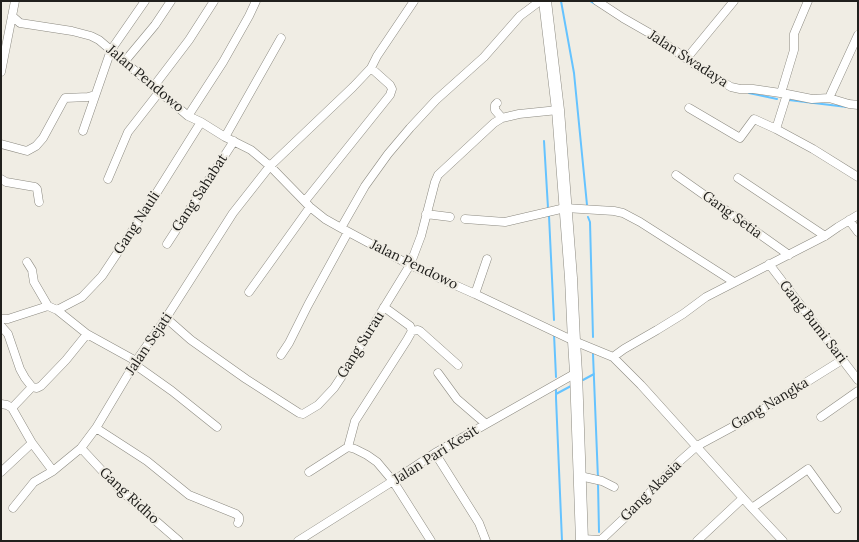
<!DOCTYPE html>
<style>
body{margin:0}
#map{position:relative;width:859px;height:542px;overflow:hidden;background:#f0ede4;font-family:Lora,serif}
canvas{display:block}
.frame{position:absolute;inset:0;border:2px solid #21201d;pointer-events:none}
</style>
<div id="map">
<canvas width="859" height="542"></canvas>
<div class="frame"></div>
</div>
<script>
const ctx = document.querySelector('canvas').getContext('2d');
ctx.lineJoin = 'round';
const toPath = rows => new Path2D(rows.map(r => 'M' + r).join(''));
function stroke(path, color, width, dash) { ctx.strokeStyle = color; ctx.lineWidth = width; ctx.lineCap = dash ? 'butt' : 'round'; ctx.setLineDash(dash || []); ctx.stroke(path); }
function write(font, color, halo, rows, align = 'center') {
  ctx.font = font + ' Lora,serif'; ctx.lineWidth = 4; ctx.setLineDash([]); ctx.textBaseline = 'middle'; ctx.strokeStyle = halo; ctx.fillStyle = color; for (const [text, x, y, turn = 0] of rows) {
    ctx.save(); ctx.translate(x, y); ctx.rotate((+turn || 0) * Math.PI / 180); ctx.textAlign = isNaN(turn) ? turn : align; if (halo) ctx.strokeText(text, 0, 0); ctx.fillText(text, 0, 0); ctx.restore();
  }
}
stroke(toPath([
 [561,1,574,73,587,205],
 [590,1,595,4],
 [749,93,777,99],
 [789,100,847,107],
 [544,141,548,208],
 [549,216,554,320],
 [588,217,590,222,593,337],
 [554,334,556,377],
 [593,354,598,479],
 [583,380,594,374],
 [556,390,556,394],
 [598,483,599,532],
 [562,541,556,398,556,394,571,386]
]), '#65c3ff', 2);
const minor = toPath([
 [597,1,623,18,651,34,700,68,731,87,740,89,753,89,787,94,812,99,829,98,849,104,858,105],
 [12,16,20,23,72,31,91,36,99,40,188,116,201,122,225,137,251,150,270,166,310,207,325,219,341,228,410,265,475,294,574,341,613,357,641,385,752,508,783,541],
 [687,58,734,1],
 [125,61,155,25,171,1],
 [1,72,15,1],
 [154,86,189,40,214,1],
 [781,93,794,50,794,34,808,1],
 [787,94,776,129,813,149,858,177],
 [829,98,858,35],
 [497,103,495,105,495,110,502,118],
 [689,108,740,138,754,119,776,129],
 [188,116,223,62,249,16,256,1],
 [83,131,111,50,145,1],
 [225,137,281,38],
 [1,144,27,151,36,146,43,138,62,103,65,98,88,97,95,95],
 [676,175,789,255],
 [738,178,825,236],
 [1,179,6,182,35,187,37,189,39,202],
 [108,179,128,132,160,91],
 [305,201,390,95,392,89,390,85,371,68],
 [426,214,450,217],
 [465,219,505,222,565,208,614,211,623,213,640,222,734,282],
 [849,220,858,232],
 [341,228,365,186,388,154,410,128,436,100,484,57,520,16,540,1],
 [167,244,234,141],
 [27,262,32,270,34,282,48,306],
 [769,264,858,380],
 [249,292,310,207],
 [475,294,487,259],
 [57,310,82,297,102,276,142,216,201,122],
 [166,318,191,340,246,379,299,413,303,414,318,405,334,388,342,376,410,265,421,236,435,182,438,175,494,123,502,118,519,114,558,110],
 [1,319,8,319,48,306,57,310,87,334,136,361],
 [1,326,8,334,20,369,25,378,32,387],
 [412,331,418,330,420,331,458,365],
 [281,355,289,343,308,305,348,232],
 [613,357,624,349,657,330,683,314,706,297,825,236,838,227,858,215],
 [134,364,172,391,217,427],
 [438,373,457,399,486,424],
 [32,387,37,388,41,386,66,360,87,334],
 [1,404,7,405,12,408,32,443,53,471],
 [12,408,32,387],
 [821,417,858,391],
 [96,428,147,461,189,495,236,514,239,517,239,521,238,523],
 [348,447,355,421,407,340,412,331,410,326,384,307],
 [81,448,119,489,179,541],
 [435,453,479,523,486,541],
 [1,472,32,443],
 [309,472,348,447,355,449,367,455,377,462,393,481,431,541],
 [580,476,602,481,614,487],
 [13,508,34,482,53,471,81,448,96,428,136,361,166,318,233,213,270,166,353,87,371,68,377,56,414,1],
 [752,508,808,469,837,509],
 [582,539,601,540,635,508,680,461,697,446,749,418,842,360],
 [298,541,393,481,435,453,576,373],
 [697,541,743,498]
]);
const primary = toPath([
 [545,1,558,110,571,278,574,341,576,373,582,541]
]);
stroke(minor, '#8c8a81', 9);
stroke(primary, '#8c8a81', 13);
stroke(minor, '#fff', 8);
stroke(primary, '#fff', 12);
write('14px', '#21201d', '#f0ede4', [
 ["Jalan Swadaya",688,59,33],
 ["Jalan Pendowo",145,79,40],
 ["Gang Sahabat",200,193,-57],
 ["Gang Setia",732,215,36],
 ["Gang Nauli",137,223,-57],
 ["Jalan Pendowo",414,265,26],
 ["Gang Bumi Sari",813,322,52],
 ["Jalan Sejati",149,344,-56],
 ["Gang Surau",361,345,-58],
 ["Gang Nangka",770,404,-31],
 ["Jalan Pari Kesit",436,455,-32],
 ["Gang Akasia",651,491,-45],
 ["Gang Ridho",129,496,43]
]);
</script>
